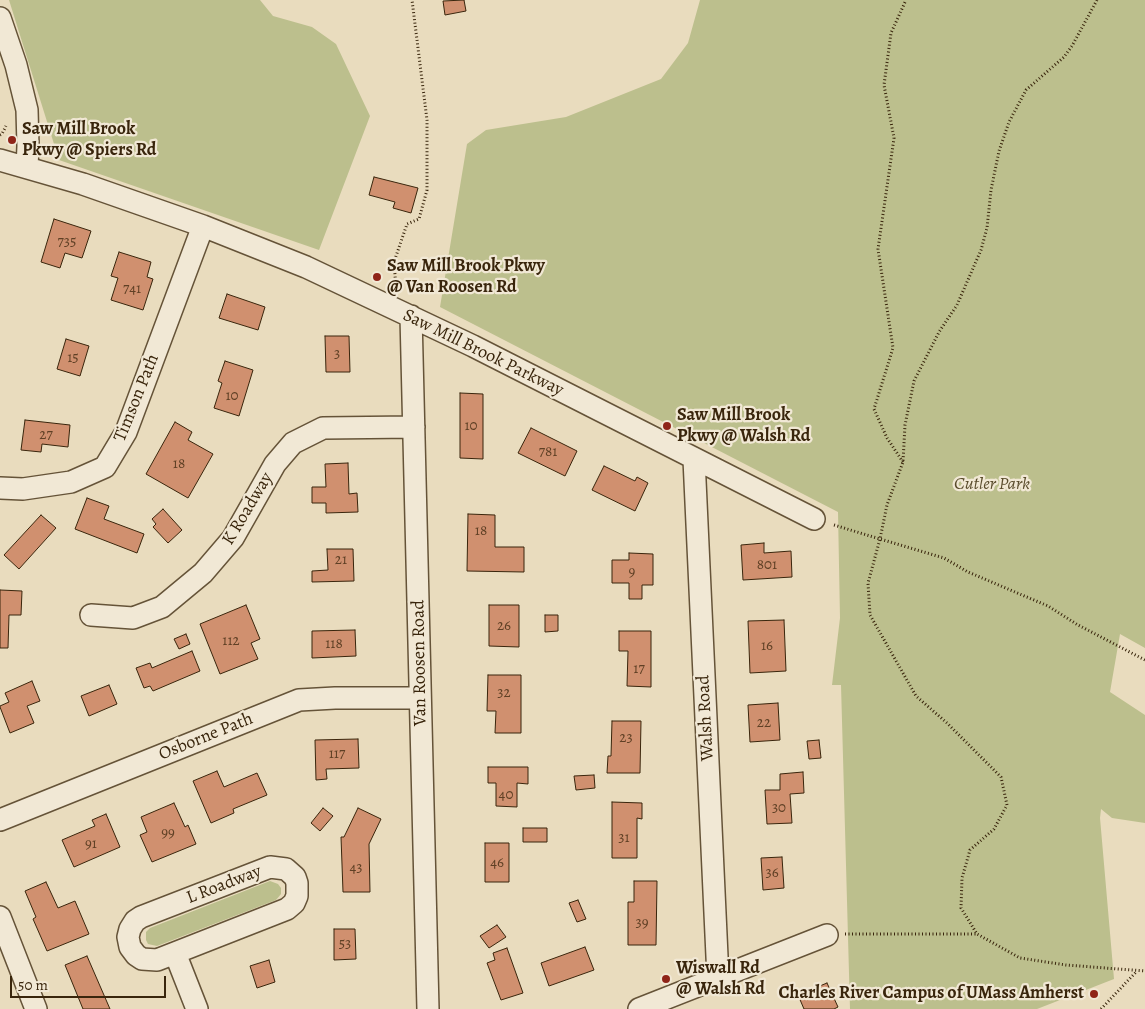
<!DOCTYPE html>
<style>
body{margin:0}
#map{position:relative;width:1145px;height:1009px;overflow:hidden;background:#e9dcbe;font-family:Alegreya,serif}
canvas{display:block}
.scale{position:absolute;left:10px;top:976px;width:156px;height:22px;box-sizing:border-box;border:2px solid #39250c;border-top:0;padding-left:6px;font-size:15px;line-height:18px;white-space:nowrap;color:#39250c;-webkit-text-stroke:4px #f1e8d5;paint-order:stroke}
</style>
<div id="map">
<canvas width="1145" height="1009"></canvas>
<div class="scale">50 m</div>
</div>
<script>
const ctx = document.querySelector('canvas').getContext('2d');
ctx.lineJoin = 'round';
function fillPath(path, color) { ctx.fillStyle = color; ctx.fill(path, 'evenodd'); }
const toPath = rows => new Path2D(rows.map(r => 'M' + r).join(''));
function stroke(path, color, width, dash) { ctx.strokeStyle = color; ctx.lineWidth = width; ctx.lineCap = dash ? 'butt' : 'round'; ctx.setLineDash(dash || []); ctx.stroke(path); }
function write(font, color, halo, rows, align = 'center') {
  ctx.font = font + ' Alegreya,serif'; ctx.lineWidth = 4.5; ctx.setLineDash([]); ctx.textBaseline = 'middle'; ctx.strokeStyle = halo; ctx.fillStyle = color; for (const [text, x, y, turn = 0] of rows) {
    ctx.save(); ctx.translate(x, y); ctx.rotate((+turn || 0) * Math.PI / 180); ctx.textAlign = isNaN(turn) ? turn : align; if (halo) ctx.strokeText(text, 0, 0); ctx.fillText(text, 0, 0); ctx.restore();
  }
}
fillPath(toPath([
 [9,0,260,0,273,16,312,27,336,44,370,116,319,250,59,160],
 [700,0,1145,0,1145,648,1120,634,1110,692,1145,715,1145,823,1112,818,1101,809,1100,818,1114,979,1037,1009,850,1009,841,685,832,685,840,618,838,512,440,307,467,144,486,130,566,117,661,79,688,43],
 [270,881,278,884,281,888,281,894,276,900,157,946,148,944,146,940,146,932,150,928]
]), '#bcbf8d');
const building = toPath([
 [464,0,466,11,445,15,443,1,464,0],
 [374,177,418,188,411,213,393,208,395,202,369,195,374,177],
 [54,219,91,231,82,258,65,253,60,268,41,262,54,219],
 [119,252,151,262,147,277,153,279,143,310,111,300,118,278,111,276,119,252],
 [227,294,265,307,258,330,219,318,227,294],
 [325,336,349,336,350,372,326,372,325,336],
 [66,339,89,346,80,376,57,369,66,339],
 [225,361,253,370,239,416,214,408,222,383,218,381,225,361],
 [460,393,483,394,483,459,460,458,460,393],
 [25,420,70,425,68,447,42,444,41,452,21,450,25,420],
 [175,422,192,432,188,440,213,454,188,498,146,474,175,422],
 [531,428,577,451,565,476,518,453,531,428],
 [348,463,349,494,357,493,358,512,326,513,326,503,312,503,312,487,326,487,325,464,348,463],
 [604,466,635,481,637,477,648,483,635,511,592,490,604,466],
 [87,498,109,506,104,519,144,534,137,553,75,529,87,498],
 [163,509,182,530,168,543,153,527,156,524,152,519,163,509],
 [468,514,495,515,495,547,524,547,524,572,467,571,468,514],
 [41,515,56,528,19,569,4,555,41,515],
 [764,543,764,553,791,551,792,577,743,580,741,545,764,543],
 [327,549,353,549,354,581,312,582,312,571,328,570,327,549],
 [629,553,653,554,653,585,642,585,642,599,629,599,629,583,612,583,612,560,629,560,629,553],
 [0,590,22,591,21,615,9,615,8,648,0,648,0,590],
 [246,605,260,639,251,643,258,659,220,674,200,624,246,605],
 [489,605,519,605,519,647,489,646,489,605],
 [545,615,558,615,558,631,545,632,545,615],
 [784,620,786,671,750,673,748,621,784,620],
 [355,630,356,656,312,658,312,631,355,630],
 [619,631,651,631,651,687,627,686,628,651,619,651,619,631],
 [186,634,190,644,179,649,174,639,186,634],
 [192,651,200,671,153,691,150,686,144,688,136,668,150,663,152,668,192,651],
 [488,675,521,675,521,733,495,733,496,711,487,711,488,675],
 [32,681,40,701,27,706,34,723,10,733,0,707,0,706,9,702,5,693,32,681],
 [109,685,117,704,89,716,81,696,109,685],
 [778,703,780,740,750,742,748,705,778,703],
 [612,721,641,721,640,773,607,773,608,756,611,756,612,721],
 [358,739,359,768,326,769,327,779,316,780,315,740,358,739],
 [819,740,821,758,809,759,807,741,819,740],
 [488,767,528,767,528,784,517,783,517,807,496,806,496,783,488,783,488,767],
 [217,771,224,787,257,773,267,795,233,809,234,813,211,823,193,781,217,771],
 [803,772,804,793,790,794,792,823,767,824,765,790,780,790,780,774,803,772],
 [594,775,595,788,576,790,574,776,594,775],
 [612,802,642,803,642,819,637,818,637,858,612,858,612,802],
 [174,803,185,827,188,825,196,844,152,862,140,835,147,832,141,817,174,803],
 [323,808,333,816,320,831,311,823,323,808],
 [358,808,381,819,369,844,370,892,343,892,341,837,344,837,358,808],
 [106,814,120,847,74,867,62,840,95,826,92,820,106,814],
 [523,828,547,828,547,842,523,842,523,828],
 [485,843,509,843,509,882,485,882,485,843],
 [782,857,784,888,763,890,761,858,782,857],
 [634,881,657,881,656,945,628,945,628,902,634,902,634,881],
 [46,882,58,908,75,901,89,934,47,951,33,919,36,917,25,891,46,882],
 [578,900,586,919,577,922,569,903,578,900],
 [497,925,506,937,489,948,480,936,497,925],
 [334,929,355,929,356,959,334,960,334,929],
 [585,947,594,970,549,986,541,963,585,947],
 [507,948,523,993,501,1000,487,963,495,960,493,953,507,948],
 [87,956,110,1009,83,1009,65,965,87,956],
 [269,960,275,982,257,988,250,966,269,960],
 [827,983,838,1007,834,1009,804,1009,798,995,827,983]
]);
fillPath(building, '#d0906f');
stroke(building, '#39250c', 1);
const minor = toPath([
 [0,18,16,65,27,110,28,146,27,167],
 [0,160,83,184,203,226,306,267,473,346,814,519],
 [411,316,428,1009],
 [694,459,718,978],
 [0,488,23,489,71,482,105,467,126,432,203,226],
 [91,615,133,618,162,607,203,573,233,538,275,464,293,443,323,428,414,427],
 [0,820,299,700,335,698,420,698],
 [270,867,286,869,295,877,297,883,297,896,294,903,287,909,157,960,142,959,136,955,130,947,128,937,130,929,135,921,141,917,270,867],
 [0,917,36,1009],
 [175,953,197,1009],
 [639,1009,827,935]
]);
stroke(minor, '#655338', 24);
stroke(toPath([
 [1097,0,1072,46,1064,57,1026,90,1009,122,999,151,991,190,987,228,981,250,957,305,939,332,914,381,905,425,903,462,887,505,880,539,944,558,968,572,1048,606,1078,625,1145,660],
 [0,135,2,134,6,126],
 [396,288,394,262,407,224,419,219,427,190,427,120,412,0],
 [903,462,887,438,874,409,893,348,878,249,894,138,884,85,891,33,906,0],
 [834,525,880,539,868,583,870,615,916,696,947,723,1001,777,1007,805,994,829,970,850,962,878,961,908,977,934,1020,958,1066,965,1145,971],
 [845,934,977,934],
 [1101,1009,1137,971]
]), '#39250c', 3, [1, 2.5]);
stroke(minor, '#f1e8d5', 21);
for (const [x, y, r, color] of [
 [12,140,5,"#8f2418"],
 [377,277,5,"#8f2418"],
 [667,426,5,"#8f2418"],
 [666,979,5,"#8f2418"],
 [1094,994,5,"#8f2418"]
]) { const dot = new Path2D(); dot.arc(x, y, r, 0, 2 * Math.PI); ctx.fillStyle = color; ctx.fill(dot); stroke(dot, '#f1e8d5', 2); }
write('15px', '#5f4025', null, [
 ["735",67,242],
 ["741",132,289],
 ["3",337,354],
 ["15",73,358],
 ["10",232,396],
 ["10",471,426],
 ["27",46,435],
 ["781",548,452],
 ["18",179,464],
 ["18",481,531],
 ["21",341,560],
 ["801",767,565],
 ["9",632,572],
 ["26",504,626],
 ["112",231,641],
 ["118",334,644],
 ["16",767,646],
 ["17",639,669],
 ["32",504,693],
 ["22",764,723],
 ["23",626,738],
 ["117",337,754],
 ["40",506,795],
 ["30",779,808],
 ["99",168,833],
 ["31",624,838],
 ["91",91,844],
 ["46",497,863],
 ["43",356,868],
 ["36",772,873],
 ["39",642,923],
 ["53",345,944]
]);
write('bold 18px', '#39250c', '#f1e8d5', [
 ["Saw Mill Brook",22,130],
 ["Pkwy @ Spiers Rd",22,151],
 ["Saw Mill Brook Pkwy",387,267],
 ["@ Van Roosen Rd",387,288],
 ["Saw Mill Brook",677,416],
 ["Pkwy @ Walsh Rd",677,437],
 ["Wiswall Rd",676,969],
 ["@ Walsh Rd",676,990],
 ["Charles River Campus of UMass Amherst",1084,994,"right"]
], 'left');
write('18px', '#39250c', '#f1e8d5', [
 ["Saw Mill Brook Parkway",483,353,26],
 ["Timson Path",137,398,-68],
 ["K Roadway",248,509,-59],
 ["Van Roosen Road",420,663,-91],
 ["Walsh Road",706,718,-93],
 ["Osborne Path",206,737,-22],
 ["L Roadway",224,885,-21]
]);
write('italic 18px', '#5a4c2c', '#f1e8d5', [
 ["Cutler Park",992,485]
]);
</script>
